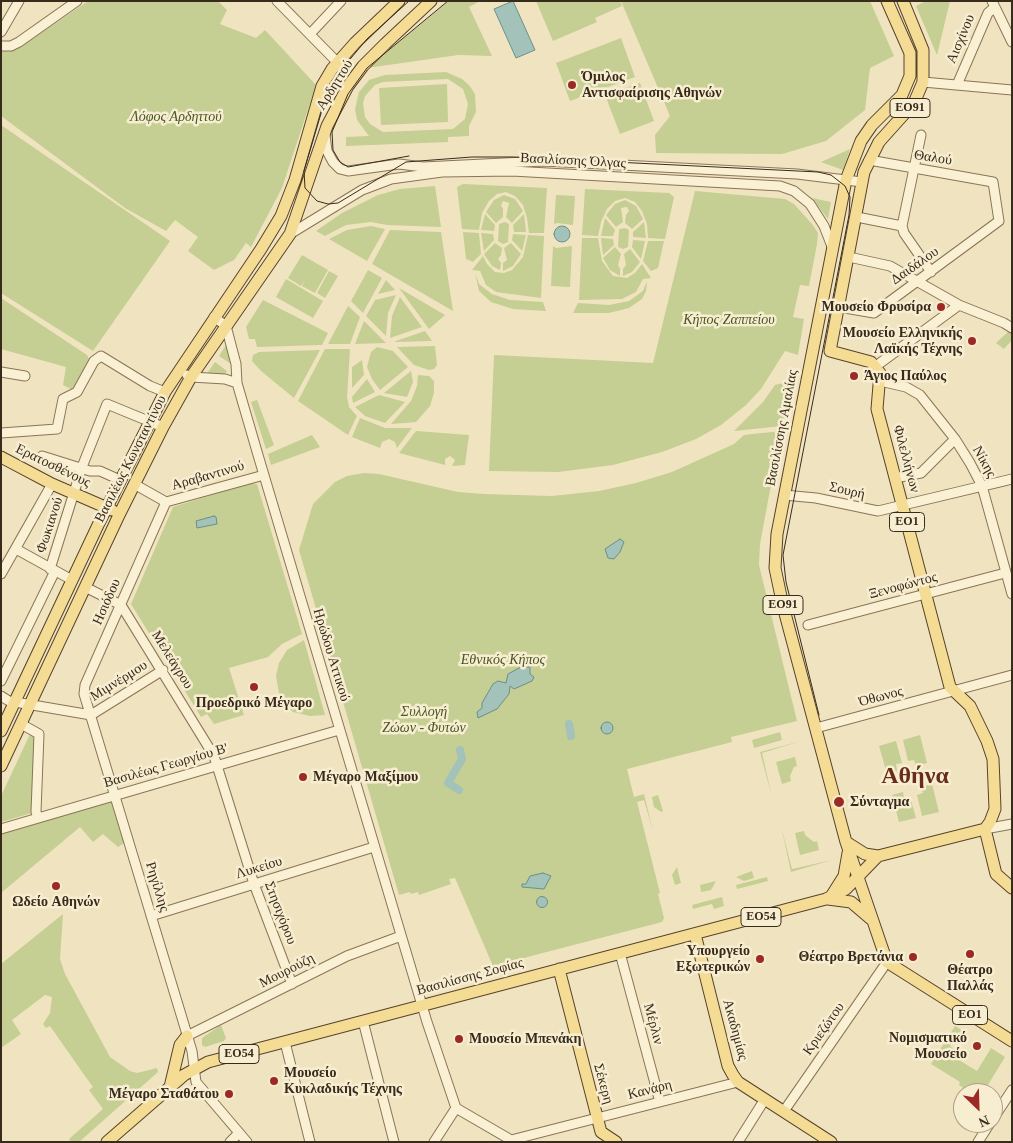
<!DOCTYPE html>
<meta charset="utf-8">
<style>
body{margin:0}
#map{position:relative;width:1013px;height:1143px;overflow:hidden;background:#f0e4c0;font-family:"Times New Roman",serif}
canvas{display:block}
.frame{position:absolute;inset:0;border:2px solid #392b1c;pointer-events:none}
.north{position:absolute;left:953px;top:1083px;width:50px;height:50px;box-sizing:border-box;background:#f7edd0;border:1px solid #ab9f88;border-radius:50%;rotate:156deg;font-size:14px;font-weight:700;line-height:20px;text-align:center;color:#392b1c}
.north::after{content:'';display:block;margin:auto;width:18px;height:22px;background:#9c2924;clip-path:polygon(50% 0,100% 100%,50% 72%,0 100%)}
</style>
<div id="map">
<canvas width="1013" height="1143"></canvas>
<div class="frame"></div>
<div class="north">N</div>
</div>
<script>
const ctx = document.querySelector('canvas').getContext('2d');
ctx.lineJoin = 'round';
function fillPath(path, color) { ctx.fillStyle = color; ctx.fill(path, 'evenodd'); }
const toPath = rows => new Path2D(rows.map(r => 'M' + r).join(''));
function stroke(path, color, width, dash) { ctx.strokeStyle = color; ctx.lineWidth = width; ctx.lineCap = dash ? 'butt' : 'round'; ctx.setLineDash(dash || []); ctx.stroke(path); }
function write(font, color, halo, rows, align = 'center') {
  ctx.font = font + ' "Times New Roman",serif'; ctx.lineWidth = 5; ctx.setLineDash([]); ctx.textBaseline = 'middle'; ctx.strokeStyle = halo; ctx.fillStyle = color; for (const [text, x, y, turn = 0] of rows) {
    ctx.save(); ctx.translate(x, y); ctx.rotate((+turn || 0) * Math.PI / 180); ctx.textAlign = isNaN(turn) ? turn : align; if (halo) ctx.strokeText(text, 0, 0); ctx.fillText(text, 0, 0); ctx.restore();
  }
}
fillPath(toPath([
 [88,1,218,1,227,10,220,24,256,38,265,30,316,85,282,188,251,247,246,243,234,260,214,270,188,251,198,237,175,220,166,231,125,208,1,116,1,49,19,48],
 [449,1,480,1,469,7,492,56,458,55,367,68],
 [536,1,620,1,622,6,595,18,597,22,553,41],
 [621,1,870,1,894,56,870,68,865,110,826,141,782,154,656,153,655,135,670,116],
 [926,1,950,1,937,55,916,6],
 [621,38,635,77,570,101,556,63],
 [446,72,462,79,469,85,475,94,476,112,469,126,469,136,448,137,448,142,346,146,346,137,369,136,357,120,355,109,359,92,369,80,385,75],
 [448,79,463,89,468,104,465,119,453,129,383,132,370,124,365,117,363,103,365,96,375,85,383,82],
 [640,83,654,121,620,134,605,95],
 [447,84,448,122,381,125,379,88],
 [1,125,170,241,93,351,1,293],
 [850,149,843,170,821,162],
 [463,184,547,188,544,233,529,233,527,218,523,205,515,196,506,192,497,194,489,201,482,213,479,230,462,229,457,187],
 [435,186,441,227,387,225,371,222,346,225,325,236,316,231,342,213,378,195,400,189],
 [585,189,669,193,674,197,665,239,648,238,647,224,642,211,635,202,625,198,615,201,607,209,601,222,598,236,582,235],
 [695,191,785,199,794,204,812,224,818,233,817,244,809,286,800,285,793,317,804,319,798,355,785,351,761,389,746,405,721,425,696,439,662,452,613,465,558,472,489,471,494,355,653,363],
 [504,195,515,199,523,211,512,223,506,217,509,203,503,201,501,205,503,209,503,217,496,223,486,212,494,200],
 [556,195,575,196,573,225,557,223,554,224],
 [812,198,831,202,828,219],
 [625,200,636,206,643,219,632,229,625,223,626,215,629,211,627,207,621,208,623,222,616,227,606,215,615,204],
 [485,214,495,225,494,231,481,230],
 [524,214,526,232,514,232,513,225],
 [605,218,615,230,613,236,601,236],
 [505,222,509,224,508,242,503,244,498,241,499,224],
 [644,222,646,238,633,237,633,232],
 [371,226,385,229,367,261,329,239,347,230],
 [625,228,629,230,628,247,623,249,618,247,619,229],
 [390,230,441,232,453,311,372,264],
 [463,232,479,233,481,254,473,262,466,259],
 [481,233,493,234,494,240,484,251],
 [513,234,526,235,522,251,512,240],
 [528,235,544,236,541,298,496,292,486,285,480,271,472,270,483,256,487,264,495,272,504,273,512,270,523,257],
 [582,238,598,238,602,261,613,276,627,278,635,273,642,264,651,278,643,279,636,292,622,299,579,300],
 [601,238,613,239,614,245,603,255],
 [633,240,645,241,641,259,632,247],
 [648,241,664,241,658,268,651,271,643,261],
 [495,243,502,248,501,255,498,259,501,263,500,270,492,266,484,254],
 [511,243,521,254,513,266,503,271,503,263,507,260,504,248],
 [553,246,556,248,572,246,570,287,551,286],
 [615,247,621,254,618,265,620,269,620,276,610,270,603,258],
 [630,249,640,262,632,272,623,276,623,269,626,265,624,254],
 [302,255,328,270,315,293,302,286,305,280,301,286,288,278],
 [368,270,382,278,363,313,351,301],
 [329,271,338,276,325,298,317,293],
 [475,273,479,284,492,294,510,300,543,302,546,311,513,309,491,302,479,291],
 [286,279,323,301,313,318,276,297],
 [386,280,395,290,378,294],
 [647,281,646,291,642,299,629,308,609,313,573,313,578,303,609,305,629,301,643,291],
 [399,288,445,315,429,329],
 [396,295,388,313,386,336,366,316,375,300],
 [400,297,422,327,390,338,392,316],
 [1,298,87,355,89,359,75,391,63,385,66,367,1,349],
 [263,300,328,333,322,345,257,347,255,339,249,339,246,327],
 [348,306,360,317,350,344,328,344],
 [364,321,386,343,355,344],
 [425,331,432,341,395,342,396,341],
 [1009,331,1012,332,1012,340,1004,349,996,343],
 [226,345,231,364,219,356],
 [435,346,437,365,434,369,429,370,414,365,397,347],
 [377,347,393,351,408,367,380,390,372,379,367,367,371,352],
 [325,349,350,349,347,397,349,407,357,416,348,435,298,401],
 [320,350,294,398,261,371,252,361,253,355,259,352],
 [362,360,364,375,352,388,352,367],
 [215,362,227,371,225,374,206,375],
 [411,371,413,382,407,397,384,393],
 [418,375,429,376,434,381,434,393,430,406,416,422,391,424,411,401,417,386],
 [788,378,792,379,782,426,734,431,763,402,775,385,787,382],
 [367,379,375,392,353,403,352,397],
 [379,395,405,402,385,423,365,416,355,407],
 [257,400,274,445,266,449,251,402],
 [360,418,385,428,412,428,397,448,395,442,389,439,382,442,380,448,352,437],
 [416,431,469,435,465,465,452,466,455,460,450,456,445,459,445,465,399,453],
 [781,431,760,544,759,565,797,721,731,737,732,742,627,769,634,797,644,794,653,831,644,800,637,802,660,893,658,894,664,918,662,922,493,966,455,878,449,879,451,884,419,895,418,892,411,894,410,892,399,895,299,550,313,504,335,482,347,476,364,473,379,474,458,492,484,494,552,496,599,491,636,483,672,472,734,444,744,435],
 [312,435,320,447,271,465,268,454],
 [250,483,257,484,302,634,282,644,268,657,229,668,244,715,214,724,207,714,201,717,131,604,173,507],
 [304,640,325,715,310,716,293,712,282,701,279,693,276,676,279,663,287,650],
 [31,732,38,735,32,813,1,822,1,796],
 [780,732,782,740,754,748,752,740],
 [920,735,927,763,916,766,914,760,908,761,903,740],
 [801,741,762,753,772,797,760,752],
 [896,741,902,763,896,764,897,771,887,774,879,746],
 [795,757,797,766,794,767,790,776,791,781,782,784,776,762],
 [932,784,939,812,922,816,917,795,923,793,921,787],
 [903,792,904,798,910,797,916,818,899,822,892,795],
 [658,795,663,811,661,812,654,807,652,797],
 [113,799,126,842,118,847,103,834,93,842,80,827,1,893,1,832],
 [781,826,792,869,832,860,791,872],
 [804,831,805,835,814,842,817,841,819,850,800,855,795,833],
 [677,867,681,883,675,885,672,875],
 [752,871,754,878,744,881,736,877],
 [767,877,768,881,737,889,736,885],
 [716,881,711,890,701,892,700,885],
 [722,897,724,906,714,909,712,904,693,909,692,905],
 [63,914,60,959,65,974,110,1057,130,1071,137,1073,157,1068,158,1072,79,1142,71,1142,69,1139,103,1109,89,1090,93,1087,85,1076,50,1026,46,1028,43,1024,50,1013,52,997,45,995,12,1020,21,1034,1,1048,1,964],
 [221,1025,226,1038,224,1041,205,1047,202,1045,202,1038],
 [955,1026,968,1034,962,1044,954,1039,950,1046,957,1051,954,1057,977,1071,991,1048,1005,1057,983,1093,971,1093,959,1085,960,1082,931,1064]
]), '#c5ce93');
const water = toPath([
 [513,1,535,50,516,58,494,9,513,1],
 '554 234a8 8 0 1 1 16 0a8 8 0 1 1-16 0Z',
 [214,516,216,517,217,524,197,528,196,521,214,516],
 [620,539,624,542,620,552,614,559,608,558,605,549,620,539],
 [521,667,530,667,530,674,534,677,532,681,514,689,510,686,509,694,497,709,478,718,477,712,482,708,482,703,493,684,498,681,506,683,508,674,521,667],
 '601 728a6 6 0 1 1 12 0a6 6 0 1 1-12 0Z',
 [543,873,551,876,544,889,522,887,522,884,526,884,530,876,543,873],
 '536.5 902a5.5 5.5 0 1 1 11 0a5.5 5.5 0 1 1-11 0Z'
]);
fillPath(water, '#a3c2ba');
stroke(water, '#6a9088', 1);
stroke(toPath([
 [569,724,571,736],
 [459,790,448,783,462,759,460,750]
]), '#a3c2ba', 8);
const minor = toPath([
 [277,1,337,62],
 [992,1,1012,42],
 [1,32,19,1],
 [310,34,341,1],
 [1,46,11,46,19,42,77,1],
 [923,82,1012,90],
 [957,85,988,13,995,7],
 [325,135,327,151,333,162,340,169,348,171,399,164,423,167,544,161,797,174,862,182],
 [857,217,902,226],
 [902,226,921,135],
 [902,226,904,233,931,272],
 [290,234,362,190,391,179,442,172,512,171,780,186,794,191,810,204,824,226,833,249],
 [849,257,890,266,959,305,1004,323,1012,328],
 [839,307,874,313,999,221,993,182,869,160],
 [214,317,226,326,236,364,237,383,258,455,427,1022,456,1108],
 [876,366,959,305],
 [1,372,25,376],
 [187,375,191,377,225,379,237,383],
 [880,381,906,387,920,395,955,439,970,463,982,486,1012,594],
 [1,433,57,429,63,399,77,392,94,361,101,356,150,386,165,392],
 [42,456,90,471,100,471,120,480],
 [895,478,921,473,955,439],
 [134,484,166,502,264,475],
 [784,495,816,498,878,511,1012,479],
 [166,502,85,685,84,694,192,1051,196,1082,247,1142],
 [16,549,72,580],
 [50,569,82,467,107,404,163,427],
 [1,574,52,484],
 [85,587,121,605,214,756,254,884,292,984],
 [808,625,1005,573],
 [1,681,55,571],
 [1,696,9,701,91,715],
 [91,715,163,670],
 [21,724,39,734,36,812,38,818],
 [816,728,1012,675],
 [1,829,339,730],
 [985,829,1012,824],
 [151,916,374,847],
 [620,953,660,1102],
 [363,1021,394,1142],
 [187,1036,347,956,401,936],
 [285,1042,310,1142],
 [456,1108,511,1140],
 [784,1111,887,962],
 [993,1119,1012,1090],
 [511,1140,738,1082],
 [230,1142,239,1133],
 [434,1142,456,1108],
 [738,1142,765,1099],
 [978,1142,990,1123]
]);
const major = toPath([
 [887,1,910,53,910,76,902,95,872,125,861,141,846,180,777,534,775,568,783,606,846,842,887,962,1012,1041],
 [903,1,923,50,923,82,914,103,879,142,864,172,830,351,871,362,880,373,877,409,950,687,970,706,987,741,993,759,995,809,990,822,985,829],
 [1,457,52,484,112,510],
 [1,731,99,523,165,392,261,249,281,216,295,180,322,86,332,69,355,43,399,1],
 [1,766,120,513,163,427,191,377,290,234,327,126,348,86,363,66,385,44,431,1],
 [985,829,996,874,1012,888],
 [846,842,865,854,878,856],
 [832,895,844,876,848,853],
 [828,899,851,902,871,919],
 [695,934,728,1066,733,1075,738,1082,831,1142],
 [559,969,601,1132,616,1142],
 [170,1087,180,1045,187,1036],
 [107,1142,184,1075,208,1062,826,899,846,889,878,856,985,829]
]);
stroke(minor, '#8a7457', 11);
stroke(major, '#57422c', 13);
stroke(minor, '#faf0d3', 9);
stroke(major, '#f5dc95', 11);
stroke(toPath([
 [409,1,367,39,330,83,304,171,305,188,317,201,328,204,338,203,406,162,472,157,513,157,818,172,831,175,845,186,850,197,849,215,783,555,786,582,819,715],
 [409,156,348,167,340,162,333,150,332,132,348,94,367,68,448,1]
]), '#392b1c', 1);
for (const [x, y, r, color] of [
 [572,85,5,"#9c2924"],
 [941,307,5,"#9c2924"],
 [972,341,5,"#9c2924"],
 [854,376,5,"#9c2924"],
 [254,687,5,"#9c2924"],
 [303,777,5,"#9c2924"],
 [839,802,6,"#9c2924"],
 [56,886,5,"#9c2924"],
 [970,954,5,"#9c2924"],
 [913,957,5,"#9c2924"],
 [760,959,5,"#9c2924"],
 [459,1039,5,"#9c2924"],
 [977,1046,5,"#9c2924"],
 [274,1081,5,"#9c2924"],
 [229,1094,5,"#9c2924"]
]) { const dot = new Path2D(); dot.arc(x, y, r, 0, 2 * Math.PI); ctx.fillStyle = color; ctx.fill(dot); stroke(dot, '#f7edd0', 2); }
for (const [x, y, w] of [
 [910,108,40],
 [907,522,35],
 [783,605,40],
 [761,917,40],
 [970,1015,35],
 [239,1054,40]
]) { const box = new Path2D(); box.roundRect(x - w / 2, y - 9.5, w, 19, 4); ctx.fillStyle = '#f7edd0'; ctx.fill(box); stroke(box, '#392b1c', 1); }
write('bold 12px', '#392b1c', null, [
 ["ΕΟ91",910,108],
 ["ΕΟ1",907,522],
 ["ΕΟ91",783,605],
 ["ΕΟ54",761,917],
 ["ΕΟ1",970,1015],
 ["ΕΟ54",239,1054]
]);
write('14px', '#392b1c', '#f7edd0', [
 ["Αισχίνου",961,39,-67],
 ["Αρδηττού",335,85,-58],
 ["Θαλού",933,158,9],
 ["Βασιλίσσης Όλγας",573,161,3],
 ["Δαιδάλου",915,266,-35],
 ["Βασιλίσσης Αμαλίας",782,428,-79],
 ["Βασιλέως Κωνσταντίνου",131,459,-63],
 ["Φιλελλήνων",906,459,75],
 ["Νίκης",984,462,61],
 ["Ερατοσθένους",53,466,26],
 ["Αραβαντινού",208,476,-16],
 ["Σουρή",847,491,13],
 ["Φωκιανού",50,525,-72],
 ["Ξενοφώντος",903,586,-15],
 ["Ησιόδου",107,602,-66],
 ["Ηρώδου Αττικού",331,655,73],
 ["Μελεάγρου",172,660,58],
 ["Μιμνέρμου",119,681,-32],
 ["Όθωνος",881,697,-15],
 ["Βασιλέως Γεωργίου Β'",166,766,-16],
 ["Λυκείου",259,868,-17],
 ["Ρηγίλλης",157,887,73],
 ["Στησιχόρου",280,913,69],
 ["Μουρούζη",287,971,-27],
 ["Βασιλίσσης Σοφίας",470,977,-15],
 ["Μέρλιν",653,1024,75],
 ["Κριεζώτου",824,1029,-55],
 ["Ακαδημίας",735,1030,75],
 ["Σέκερη",603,1084,75],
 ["Κανάρη",650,1090,-14]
]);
write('bold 14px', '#392b1c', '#f7edd0', [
 ["Όμιλος",582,77],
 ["Αντισφαίρισης Αθηνών",582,93],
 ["Μουσείο Φρυσίρα",931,307,"right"],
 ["Μουσείο Ελληνικής",962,333,"right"],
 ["Λαϊκής Τέχνης",962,349,"right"],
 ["Άγιος Παύλος",864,376],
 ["Προεδρικό Μέγαρο",254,703,"center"],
 ["Μέγαρο Μαξίμου",313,777],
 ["Σύνταγμα",850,802],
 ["Ωδείο Αθηνών",56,902,"center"],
 ["Υπουργείο",750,951,"right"],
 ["Εξωτερικών",750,967,"right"],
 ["Θέατρο Βρετάνια",903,957,"right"],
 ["Θέατρο",970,970,"center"],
 ["Παλλάς",970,986,"center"],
 ["Νομισματικό",967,1038,"right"],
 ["Μουσείο",967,1054,"right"],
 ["Μουσείο Μπενάκη",469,1039],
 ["Μουσείο",284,1073],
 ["Κυκλαδικής Τέχνης",284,1089],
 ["Μέγαρο Σταθάτου",219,1094,"right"]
], 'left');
write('italic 14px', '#475622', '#f7edd0', [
 ["Λόφος Αρδηττού",176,117],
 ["Κήπος Ζαππείου",729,320],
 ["Εθνικός Κήπος",503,660],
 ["Συλλογή",424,712],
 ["Ζώων - Φυτών",424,728]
]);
write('bold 24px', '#672d19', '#f7edd0', [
 ["Αθήνα",915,777]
]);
</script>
